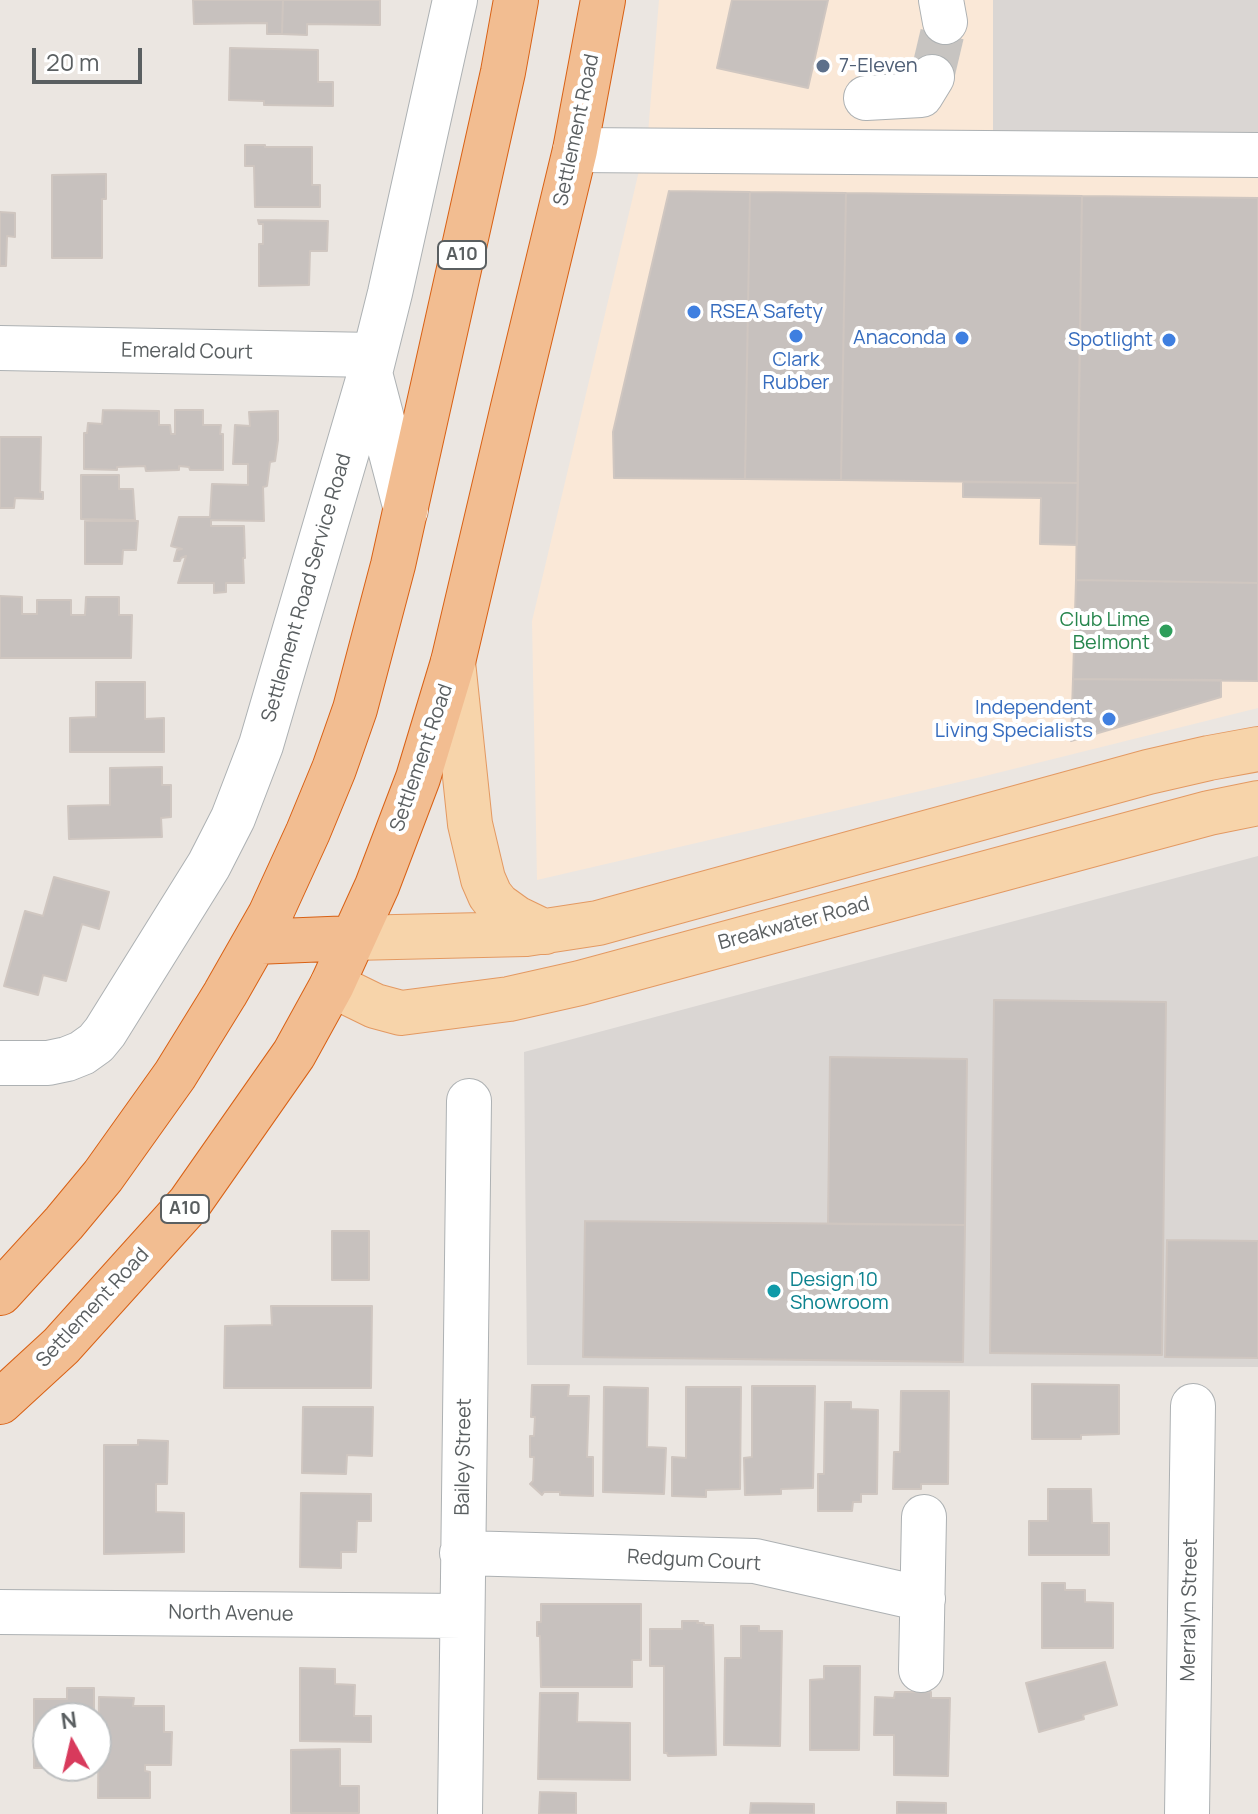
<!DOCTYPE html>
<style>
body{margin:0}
#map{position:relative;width:1258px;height:1814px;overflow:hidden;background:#ebe6e1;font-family:Manrope,sans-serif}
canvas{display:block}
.north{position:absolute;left:32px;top:1702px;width:80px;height:80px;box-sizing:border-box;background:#fff;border:2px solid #bdbfc0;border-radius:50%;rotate:352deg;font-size:22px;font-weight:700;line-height:32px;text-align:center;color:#5a5f61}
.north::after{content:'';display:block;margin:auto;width:28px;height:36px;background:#d83a5c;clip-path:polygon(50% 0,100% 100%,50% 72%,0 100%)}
.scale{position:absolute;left:32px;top:48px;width:110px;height:36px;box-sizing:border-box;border:4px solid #5a5f61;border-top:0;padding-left:10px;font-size:24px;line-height:28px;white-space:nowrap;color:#5a5f61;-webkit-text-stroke:6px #fff;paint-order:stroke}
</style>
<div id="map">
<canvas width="1258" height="1814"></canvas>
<div class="north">N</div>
<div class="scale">20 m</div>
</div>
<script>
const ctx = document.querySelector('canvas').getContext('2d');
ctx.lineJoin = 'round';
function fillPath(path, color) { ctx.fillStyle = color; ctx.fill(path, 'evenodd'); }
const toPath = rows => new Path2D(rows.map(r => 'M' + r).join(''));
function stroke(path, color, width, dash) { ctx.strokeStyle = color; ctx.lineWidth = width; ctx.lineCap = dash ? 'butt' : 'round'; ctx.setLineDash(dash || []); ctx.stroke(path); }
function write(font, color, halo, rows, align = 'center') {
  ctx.font = font + ' Manrope,sans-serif'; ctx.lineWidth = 8; ctx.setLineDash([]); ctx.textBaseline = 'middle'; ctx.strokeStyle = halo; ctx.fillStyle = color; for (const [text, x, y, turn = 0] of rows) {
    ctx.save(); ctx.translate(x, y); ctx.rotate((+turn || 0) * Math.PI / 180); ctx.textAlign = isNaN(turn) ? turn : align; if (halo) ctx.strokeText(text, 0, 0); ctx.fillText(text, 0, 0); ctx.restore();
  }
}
fillPath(toPath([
 [659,0,993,0,993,136,1258,138,1258,708,985,776,537,880,532,621,648,133]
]), '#fae8d7');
fillPath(toPath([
 [993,0,1258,0,1258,138,993,136],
 [1258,856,1258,1367,527,1365,524,1052]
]), '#dad6d3');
const building = toPath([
 [193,0,283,0,282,34,267,34,267,23,194,24,193,0],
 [283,0,380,0,380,25,307,24,307,35,282,34,283,0],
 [732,0,828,0,808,88,717,68,732,0],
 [931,19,958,25,946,80,919,74,931,19],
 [230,48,318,50,318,82,333,82,333,106,264,105,264,101,229,100,230,48],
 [245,145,265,145,265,147,312,147,312,185,320,185,320,207,255,207,254,166,245,166,245,145],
 [106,174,106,199,102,199,102,258,52,258,52,175,106,174],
 [669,191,750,192,745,479,614,478,613,432,669,191],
 [750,192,846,193,841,480,745,479,750,192],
 [846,193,1082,196,1078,483,841,480,846,193],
 [1082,196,1258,198,1258,583,1076,580,1082,196],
 [0,212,15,213,15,237,7,236,6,266,0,266,0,212],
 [258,220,328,221,327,251,310,251,309,285,259,286,259,244,263,244,263,224,259,224,258,220],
 [103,410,159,411,159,425,170,425,171,434,175,434,175,410,203,410,203,425,221,425,220,434,223,434,223,470,190,470,189,467,179,466,179,470,146,471,145,466,117,467,117,470,84,469,84,433,87,433,88,423,102,424,103,410],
 [278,411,278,440,275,461,270,462,267,486,263,487,264,521,211,520,211,526,244,526,245,558,243,558,244,583,226,583,226,592,214,593,214,583,178,583,186,556,181,558,180,561,174,561,177,550,182,549,171,546,179,517,210,517,212,484,248,485,248,464,233,464,235,425,250,426,249,412,278,411],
 [0,437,41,437,40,492,43,492,43,499,15,498,14,508,0,508,0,437],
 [81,475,119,475,119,489,133,489,135,520,81,519,81,475],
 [963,482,1078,483,1077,545,1040,544,1041,498,963,497,963,482],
 [85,521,138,521,136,550,123,550,122,564,85,564,85,521],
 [1076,580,1258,583,1258,681,1073,679,1076,580],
 [0,596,22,597,22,614,37,614,37,600,71,600,71,615,85,615,86,597,119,597,119,615,132,615,131,658,0,658,0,596],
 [1073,679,1221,680,1221,697,1071,741,1073,679],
 [96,682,145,682,145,719,164,718,164,752,70,752,70,718,96,717,96,682],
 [162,767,162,785,171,785,171,817,161,818,162,837,69,839,68,806,110,805,110,768,162,767],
 [54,877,109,892,99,929,82,924,66,981,43,975,38,995,4,986,25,911,43,916,54,877],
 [994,1000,1166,1002,1162,1355,990,1353,994,1000],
 [830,1057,967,1059,965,1225,828,1224,830,1057],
 [585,1221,965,1225,963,1362,583,1357,585,1221],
 [332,1231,369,1231,369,1280,332,1280,332,1231],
 [1167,1240,1258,1241,1258,1358,1165,1357,1167,1240],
 [271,1306,372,1306,371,1388,224,1388,225,1326,272,1325,271,1306],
 [1032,1384,1119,1385,1119,1434,1081,1435,1081,1439,1032,1439,1032,1384],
 [532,1385,569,1385,568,1396,589,1396,587,1457,593,1457,593,1496,560,1495,560,1492,544,1492,542,1495,530,1484,533,1481,534,1457,530,1457,530,1436,534,1436,535,1417,531,1417,532,1385],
 [752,1386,815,1386,813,1488,781,1489,781,1494,745,1495,744,1458,752,1457,752,1386],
 [604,1387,648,1388,647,1447,666,1448,664,1494,603,1492,604,1387],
 [686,1387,741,1387,740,1489,706,1490,706,1497,672,1496,672,1457,686,1458,686,1387],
 [901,1391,949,1391,948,1484,921,1484,921,1489,893,1489,894,1452,900,1452,901,1391],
 [825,1402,851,1402,851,1409,878,1410,877,1494,861,1494,861,1502,853,1502,852,1511,818,1511,818,1474,824,1474,825,1402],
 [303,1407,373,1407,372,1456,347,1455,346,1474,302,1473,303,1407],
 [138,1440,168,1441,167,1484,156,1484,156,1512,184,1513,184,1552,104,1554,104,1445,138,1445,138,1440],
 [1048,1489,1091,1489,1092,1523,1109,1523,1109,1555,1029,1555,1029,1521,1048,1521,1048,1489],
 [301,1493,371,1494,371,1521,357,1521,356,1552,341,1552,341,1568,300,1567,301,1493],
 [1042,1583,1065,1583,1065,1590,1085,1590,1085,1602,1113,1603,1113,1648,1042,1648,1042,1583],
 [541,1604,641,1604,641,1660,632,1660,632,1687,541,1687,540,1636,537,1636,537,1622,541,1622,541,1604],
 [682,1621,698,1621,697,1623,704,1623,704,1625,713,1625,716,1755,668,1756,667,1753,664,1753,664,1666,650,1666,650,1629,682,1629,682,1621],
 [741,1626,759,1626,759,1631,782,1631,780,1746,724,1745,725,1658,741,1658,741,1626],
 [1105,1662,1117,1705,1083,1715,1084,1719,1039,1732,1026,1683,1105,1662],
 [824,1666,860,1666,859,1750,810,1750,810,1680,824,1679,824,1666],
 [300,1668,335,1669,335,1684,355,1685,354,1716,371,1716,371,1742,300,1741,300,1668],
 [67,1688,94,1688,94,1718,48,1718,48,1766,94,1766,94,1768,34,1768,34,1699,67,1699,67,1688],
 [895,1692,931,1692,931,1698,950,1698,948,1776,894,1775,894,1735,874,1735,875,1697,894,1698,895,1692],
 [540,1693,578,1693,577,1722,630,1723,630,1780,538,1779,540,1693],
 [99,1697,134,1698,133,1706,164,1706,164,1732,172,1732,171,1765,145,1765,145,1771,150,1772,150,1798,98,1798,99,1697],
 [340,1749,340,1786,359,1786,359,1813,291,1813,291,1750,340,1749],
 [540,1792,576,1793,576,1814,539,1814,540,1792],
 [897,1802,946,1803,946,1814,897,1814,897,1802],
 [751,1803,814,1804,814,1814,750,1814,751,1803]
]);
fillPath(building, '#c7c1be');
stroke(building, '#cfc6c0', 2);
stroke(toPath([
 [932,77,945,22]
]), '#c7c4c1', 44, [44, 22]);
const minor = toPath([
 [941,0,945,22],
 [866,98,921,95,932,77],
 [575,150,1258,155],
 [0,348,374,355],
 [370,373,406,510],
 [0,1063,48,1063,67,1059,82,1053,96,1043,105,1032,209,865,233,818,261,745,370,373,390,293,455,0],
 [462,1553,755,1561,923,1599],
 [0,1612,462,1616],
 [921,1670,924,1517],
 [460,1814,469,1101],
 [1187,1814,1193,1406]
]);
const major = toPath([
 [453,662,470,824,483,879,490,895,498,905,516,918,545,932],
 [353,938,526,934,598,923,1148,772,1209,758,1258,749],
 [332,985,375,1006,401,1013,509,999,580,983,1142,831,1209,813,1258,803]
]);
const highway = toPath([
 [255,942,353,938],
 [0,1293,64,1223,103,1176,175,1075,225,994,270,915,308,832,334,769,355,709,393,565,503,72,516,0],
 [0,1402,61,1346,189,1204,294,1054,332,985,377,886,418,778,453,662,513,407,575,150,603,0]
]);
stroke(minor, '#adb1b3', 46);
stroke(major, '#e39962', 46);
stroke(highway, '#d86115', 46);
stroke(minor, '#fff', 44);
stroke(major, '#f7d4aa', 44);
stroke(highway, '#f2bd91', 44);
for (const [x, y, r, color] of [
 [823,66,8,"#5c6f8a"],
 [694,312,8,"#3f7fe0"],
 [796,336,8,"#3f7fe0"],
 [962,338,8,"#3f7fe0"],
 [1169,340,8,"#3f7fe0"],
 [1166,631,8,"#2e9e5b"],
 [1109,719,8,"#3f7fe0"],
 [774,1291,8,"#0f9aa8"]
]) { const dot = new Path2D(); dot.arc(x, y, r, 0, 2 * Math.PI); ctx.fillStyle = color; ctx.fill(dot); stroke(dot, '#fff', 3); }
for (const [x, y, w] of [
 [462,255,48],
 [185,1209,48]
]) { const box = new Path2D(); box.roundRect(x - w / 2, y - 14, w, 28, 6); ctx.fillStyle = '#fff'; ctx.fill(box); stroke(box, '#5a5f61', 2); }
write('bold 18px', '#5a5f61', null, [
 ["A10",462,255],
 ["A10",185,1209]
]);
write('20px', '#4e5e75', '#fff', [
 ["7-Eleven",839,66]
], 'left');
write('20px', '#5a5f61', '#fff', [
 ["Settlement Road",577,130,-78],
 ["Emerald Court",187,352,1],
 ["Settlement Road Service Road",307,588,-74],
 ["Settlement Road",422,758,-71],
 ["Breakwater Road",794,924,-15],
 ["Settlement Road",93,1308,-47],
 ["Bailey Street",464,1457,-89],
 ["Redgum Court",694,1561,3],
 ["Merralyn Street",1190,1610,-89],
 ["North Avenue",231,1614,1]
]);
write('20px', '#366cbe', '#fff', [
 ["RSEA Safety",710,312,"left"],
 ["Anaconda",946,338],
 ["Spotlight",1153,340],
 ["Clark",796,360,"center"],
 ["Rubber",796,383,"center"],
 ["Independent",1093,708],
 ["Living Specialists",1093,731]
], 'right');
write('20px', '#27864d', '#fff', [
 ["Club Lime",1150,620],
 ["Belmont",1150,643]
], 'right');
write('20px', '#0d838f', '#fff', [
 ["Design 10",790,1280],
 ["Showroom",790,1303]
], 'left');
</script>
